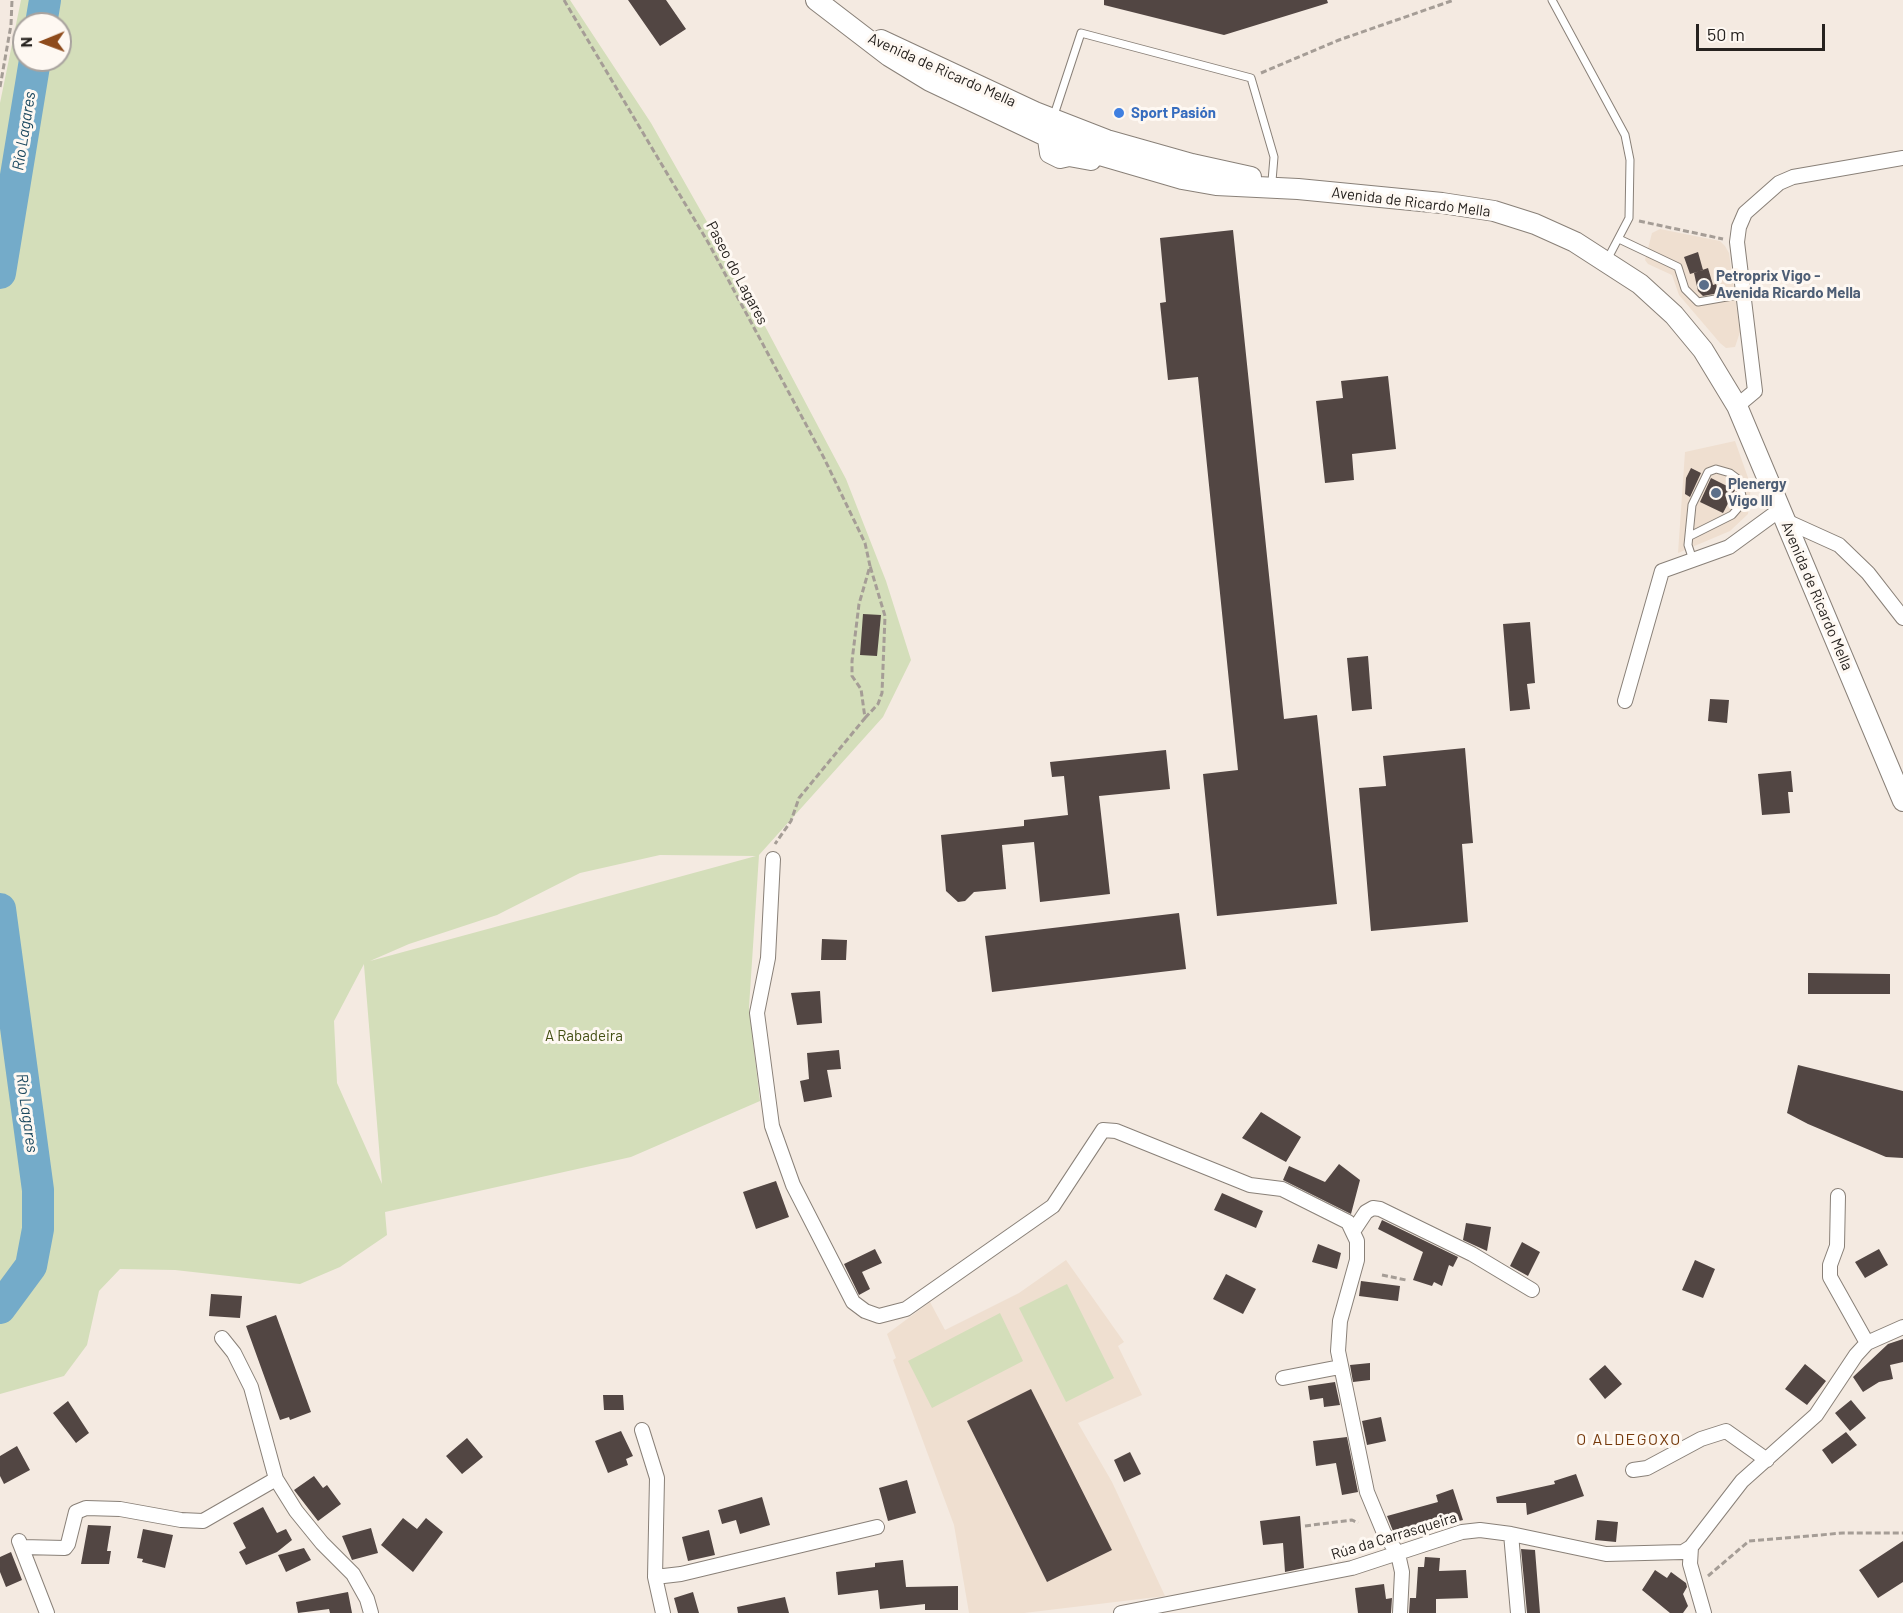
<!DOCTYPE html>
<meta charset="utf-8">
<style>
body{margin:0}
#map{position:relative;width:1903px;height:1613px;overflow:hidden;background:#f4eae1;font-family:Barlow,sans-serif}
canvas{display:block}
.north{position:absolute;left:12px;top:12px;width:60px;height:60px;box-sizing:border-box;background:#fef8f2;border:2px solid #a8a29e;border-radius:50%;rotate:269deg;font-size:16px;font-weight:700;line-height:24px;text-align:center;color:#26221f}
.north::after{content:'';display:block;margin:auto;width:21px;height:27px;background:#8e4b1c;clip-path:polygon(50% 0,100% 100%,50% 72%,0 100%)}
.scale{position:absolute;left:1696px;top:24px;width:129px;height:27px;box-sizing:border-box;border:3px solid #26221f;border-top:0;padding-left:8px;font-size:18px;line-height:21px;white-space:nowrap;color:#26221f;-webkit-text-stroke:4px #fef8f2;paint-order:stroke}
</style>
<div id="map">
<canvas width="1903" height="1613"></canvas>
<div class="north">N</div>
<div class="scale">50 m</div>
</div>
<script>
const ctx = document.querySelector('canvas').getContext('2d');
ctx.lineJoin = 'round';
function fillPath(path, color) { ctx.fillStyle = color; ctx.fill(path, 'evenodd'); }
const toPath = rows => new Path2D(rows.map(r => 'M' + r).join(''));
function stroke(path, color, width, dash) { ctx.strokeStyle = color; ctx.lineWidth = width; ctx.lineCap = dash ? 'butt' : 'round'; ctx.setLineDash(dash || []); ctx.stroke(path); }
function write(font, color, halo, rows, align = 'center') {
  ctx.font = font + ' Barlow,sans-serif'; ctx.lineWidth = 6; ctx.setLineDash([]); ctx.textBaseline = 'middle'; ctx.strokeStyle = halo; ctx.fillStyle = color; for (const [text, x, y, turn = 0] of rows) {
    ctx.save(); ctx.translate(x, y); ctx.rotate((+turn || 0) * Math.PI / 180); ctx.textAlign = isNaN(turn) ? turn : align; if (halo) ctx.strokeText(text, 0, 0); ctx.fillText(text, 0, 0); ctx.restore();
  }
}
fillPath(toPath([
 [1660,229,1720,241,1725,246,1729,253,1740,332,1735,347,1726,348,1720,343,1679,295,1672,275,1648,264,1645,260,1652,233],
 [1735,441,1751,486,1748,514,1730,531,1678,553,1685,452],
 [1066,1260,1124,1342,1118,1346,1142,1395,1078,1423,1112,1482,1165,1596,1024,1613,969,1613,954,1525,893,1360,896,1358,887,1334,930,1302,945,1330,1019,1293]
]), '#efdfd0');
fillPath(toPath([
 [21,0,570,0,651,123,749,296,846,479,886,581,911,660,883,717,759,855,749,1007,760,1101,631,1157,385,1212,387,1235,340,1267,300,1284,175,1270,120,1269,99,1291,87,1345,64,1376,0,1394,0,103],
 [24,24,60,24,60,60,24,60],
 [660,855,756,856,370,961,409,944,497,915,580,873],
 [364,964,364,965,382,1184,337,1083,334,1021],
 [1067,1284,1114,1378,1066,1402,1019,1308],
 [1000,1313,1023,1361,932,1408,908,1361]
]), '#d4deba');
stroke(toPath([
 [41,24,45,0],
 [0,273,35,60],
 [0,909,38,1190,38,1229,31,1266,0,1308]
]), '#74abc9', 32);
fillPath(toPath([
 [628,0,666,0,686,29,660,46],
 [1104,0,1327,0,1328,3,1224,35,1104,5],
 [1233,230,1284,719,1317,715,1337,904,1217,916,1203,774,1238,770,1198,377,1168,380,1160,303,1166,302,1160,238],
 [1698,252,1703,270,1690,274,1684,257],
 [1708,268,1713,285,1716,284,1719,293,1703,296,1698,291,1694,273],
 [1388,376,1396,449,1352,454,1354,480,1325,483,1316,401,1343,398,1341,381],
 [1691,468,1701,473,1690,497,1685,494,1686,478],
 [1711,478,1735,490,1723,513,1700,502],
 [863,614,881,615,877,656,860,655],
 [1530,622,1535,683,1527,684,1530,709,1510,711,1503,624],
 [1368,656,1372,709,1352,711,1347,658],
 [1710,699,1729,700,1727,723,1708,721],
 [1465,748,1473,843,1462,844,1468,922,1371,931,1359,788,1386,786,1383,756],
 [1166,750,1170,789,1099,796,1110,894,1040,902,1034,842,1002,845,1006,889,974,892,965,901,958,902,946,891,941,835,1024,826,1024,820,1068,815,1064,776,1052,777,1050,762],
 [1791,771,1793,792,1788,792,1790,813,1762,815,1758,774],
 [1179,913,1186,969,992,992,985,936],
 [822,939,847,940,846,960,821,960],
 [1808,973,1890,974,1890,994,1808,994],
 [820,991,822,1023,797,1025,791,993],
 [839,1050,841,1069,827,1070,832,1097,804,1102,800,1081,809,1079,807,1053],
 [1798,1065,1903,1091,1903,1158,1886,1157,1808,1124,1787,1113],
 [1261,1112,1301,1137,1286,1162,1242,1138],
 [1339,1164,1360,1180,1351,1214,1283,1180,1289,1166,1325,1182],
 [776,1181,789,1217,756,1229,743,1192],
 [1222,1193,1263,1211,1256,1228,1214,1210],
 [1382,1220,1458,1257,1453,1267,1449,1265,1442,1286,1434,1282,1432,1286,1413,1280,1423,1252,1378,1229],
 [1466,1223,1491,1227,1487,1251,1463,1240],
 [1522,1242,1540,1252,1528,1276,1510,1266],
 [1318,1244,1341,1253,1337,1269,1312,1262],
 [875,1249,882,1263,862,1272,870,1289,859,1295,844,1264],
 [1879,1249,1888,1265,1865,1278,1855,1262],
 [1695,1260,1715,1269,1703,1298,1682,1290],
 [1226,1274,1256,1289,1243,1314,1213,1299],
 [1361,1281,1400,1286,1398,1301,1359,1296],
 [211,1294,242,1296,240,1318,209,1316],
 [276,1315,311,1412,290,1420,289,1417,280,1420,246,1326],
 [1903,1339,1903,1362,1890,1365,1893,1379,1879,1382,1863,1392,1853,1377,1888,1344],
 [1370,1363,1370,1380,1353,1382,1350,1365],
 [1805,1364,1826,1381,1807,1405,1785,1389],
 [1605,1365,1622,1384,1605,1399,1589,1379],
 [1335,1382,1340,1405,1324,1407,1323,1398,1310,1400,1308,1386],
 [1031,1389,1112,1550,1047,1582,967,1421],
 [603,1395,623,1395,624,1410,604,1410],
 [1851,1400,1866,1418,1850,1431,1835,1413],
 [68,1401,89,1433,76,1443,53,1413],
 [1381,1417,1386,1441,1367,1445,1362,1421],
 [621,1431,633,1456,626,1459,628,1465,608,1473,595,1441],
 [1846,1432,1857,1445,1832,1464,1822,1450],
 [1347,1437,1358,1492,1342,1495,1336,1463,1316,1466,1313,1441],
 [467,1438,483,1457,462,1474,446,1456],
 [17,1446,30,1470,4,1484,0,1476,0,1456],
 [1130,1452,1141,1474,1124,1482,1114,1460],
 [1576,1474,1584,1496,1527,1515,1526,1503,1497,1503,1496,1497,1555,1484,1554,1481],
 [314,1476,323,1488,327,1485,341,1504,318,1521,294,1490],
 [907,1480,916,1513,888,1521,879,1488],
 [1453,1489,1463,1520,1404,1536,1402,1528,1393,1531,1387,1516,1438,1502,1436,1495],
 [762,1497,770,1525,740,1534,736,1520,722,1524,718,1510],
 [263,1507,277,1533,286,1529,292,1540,277,1552,246,1565,239,1552,246,1548,233,1523],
 [1300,1516,1304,1568,1285,1572,1283,1543,1263,1545,1260,1521],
 [403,1518,417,1529,426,1518,443,1532,413,1572,381,1545],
 [1597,1520,1618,1522,1616,1542,1595,1540],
 [88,1525,111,1526,107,1551,111,1551,109,1564,81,1564],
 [371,1528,378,1553,352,1560,342,1536],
 [143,1529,173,1535,165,1568,142,1562,143,1559,137,1558],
 [709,1530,715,1555,688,1561,682,1537],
 [1903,1541,1903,1582,1878,1598,1859,1570],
 [304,1548,311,1560,286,1572,278,1555],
 [1521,1549,1535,1550,1540,1613,1527,1613],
 [11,1552,22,1580,6,1587,0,1572,0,1557],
 [1425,1557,1440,1558,1439,1571,1466,1570,1468,1598,1436,1599,1436,1613,1409,1613,1410,1598,1416,1598,1418,1567,1424,1567],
 [903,1560,906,1587,958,1586,958,1610,925,1610,925,1604,880,1609,878,1590,838,1595,836,1572,875,1567,875,1563],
 [1655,1570,1667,1578,1671,1572,1686,1583,1687,1587,1683,1594,1688,1606,1683,1613,1670,1613,1642,1590],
 [1384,1584,1386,1599,1392,1598,1391,1613,1358,1613,1355,1588],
 [348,1592,352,1613,330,1613,329,1609,298,1613,296,1602],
 [693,1592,699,1613,678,1613,674,1598],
 [785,1597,789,1613,738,1613,737,1607]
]), '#524643');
const lane = toPath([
 [1552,0,1625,135,1630,160,1629,218,1607,260],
 [1053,118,1081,33,1251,78,1274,157,1272,181],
 [1619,239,1678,267,1685,289,1698,302,1744,294],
 [1690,536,1732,515,1739,507,1742,496,1738,479,1730,473,1716,469,1708,472,1692,505,1688,545,1693,560]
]);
const street = toPath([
 [1737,406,1755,391,1737,242,1739,227,1745,213,1779,183,1793,177,1903,158],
 [1786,521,1839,545,1868,573,1903,618],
 [1625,701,1662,571,1729,547,1781,509],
 [773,859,768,958,757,1013,772,1126,793,1185,853,1302,865,1311,879,1316,906,1309,1053,1206,1103,1130,1116,1131,1250,1185,1282,1189,1348,1222,1357,1241,1357,1260,1340,1321,1338,1351,1367,1492,1384,1533,1398,1554,1402,1572,1400,1613],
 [1838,1196,1837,1246,1830,1265,1830,1277,1867,1343],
 [1354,1230,1366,1212,1373,1208,1380,1209,1472,1254,1532,1290],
 [222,1338,234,1353,251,1387,276,1479,296,1511,322,1543,353,1574,367,1599,371,1613],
 [1283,1378,1340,1367],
 [642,1430,657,1478,655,1577,663,1613],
 [1633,1470,1647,1468,1701,1439,1726,1431,1767,1460],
 [1511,1534,1518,1613],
 [19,1541,47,1613],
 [22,1547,65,1548,68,1544,76,1512,86,1508,120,1509,181,1520,203,1521,276,1479],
 [1691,1547,1690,1564,1704,1613],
 [655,1577,681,1574,877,1527],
 [1121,1613,1352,1568,1462,1532,1480,1530,1511,1534,1606,1554,1683,1552,1691,1547,1742,1481,1816,1415,1856,1355,1867,1343,1903,1327]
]);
const secondary = toPath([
 [816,0,889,56,930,81,1046,136,1103,156,1182,179,1216,185,1298,189,1442,203,1494,211,1535,224,1575,242,1640,284,1674,315,1703,350,1737,406,1903,801],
 [881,40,1035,112,1107,140,1192,164,1251,177],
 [1059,132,1053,132,1048,139,1050,153,1060,158,1069,156,1091,160]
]);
stroke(lane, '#898078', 9);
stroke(street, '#898078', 16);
stroke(secondary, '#898078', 22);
stroke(toPath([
 [564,0,709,244,824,458,865,543,870,566,859,604,852,661,852,676,861,689,865,718,799,798,791,821,775,844],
 [1261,73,1339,40,1454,0],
 [0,87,11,25,12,0],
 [1639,221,1723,239],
 [865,718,878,704,882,693,885,616,870,566],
 [1382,1275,1406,1280],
 [1305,1526,1352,1520,1358,1523],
 [1708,1576,1749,1541,1843,1533,1903,1533]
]), '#a59d96', 3, [6, 3]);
stroke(lane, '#fff', 7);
stroke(street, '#fff', 14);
stroke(secondary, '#fff', 20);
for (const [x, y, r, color] of [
 [1119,113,6,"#3f7fe0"],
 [1704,285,6,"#5c6f8a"],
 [1716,493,6,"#5c6f8a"]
]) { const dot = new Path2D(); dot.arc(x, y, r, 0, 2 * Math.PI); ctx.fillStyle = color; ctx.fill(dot); stroke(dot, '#fef8f2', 2); }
write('15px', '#26221f', '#fef8f2', [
 ["Avenida de Ricardo Mella",942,70,24],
 ["Avenida de Ricardo Mella",1411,202,7],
 ["Paseo do Lagares",737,273,62],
 ["Avenida de Ricardo Mella",1817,596,67],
 ["Rúa da Carrasqueira",1394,1536,-17]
]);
write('bold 15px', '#366cbe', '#fef8f2', [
 ["Sport Pasión",1131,113]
], 'left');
write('bold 15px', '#4e5e75', '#fef8f2', [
 ["Petroprix Vigo -",1716,276],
 ["Avenida Ricardo Mella",1716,293],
 ["Plenergy",1728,484],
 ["Vigo III",1728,501]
], 'left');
write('15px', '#434f13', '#fef8f2', [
 ["A Rabadeira",584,1036]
]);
write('italic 16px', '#1a475e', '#fef8f2', [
 ["Río Lagares",24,131,-81],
 ["Río Lagares",27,1113,82]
]);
ctx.letterSpacing = '1.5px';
write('16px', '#75390b', '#fef8f2', [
 ["O ALDEGOXO",1629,1440]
]);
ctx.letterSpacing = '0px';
</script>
